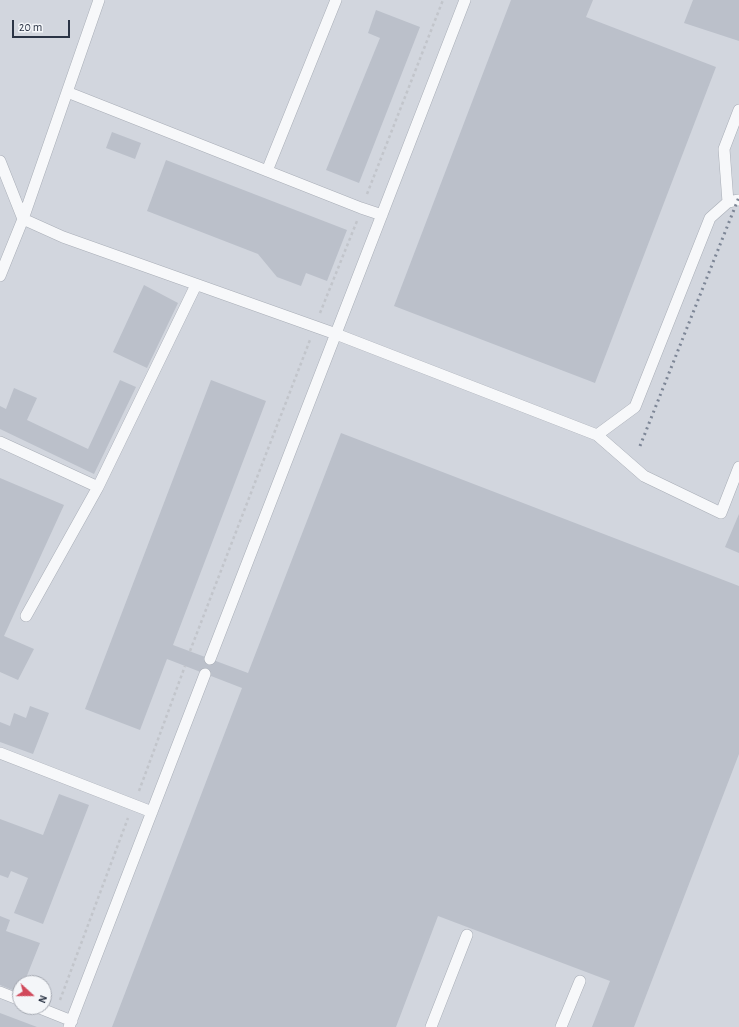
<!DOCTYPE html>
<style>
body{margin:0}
#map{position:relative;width:739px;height:1027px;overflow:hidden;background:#e4e7ec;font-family:"Alegreya Sans",sans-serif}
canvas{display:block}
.north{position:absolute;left:12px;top:975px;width:40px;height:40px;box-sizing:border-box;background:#f4f6f9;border:1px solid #a4a8b1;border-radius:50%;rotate:111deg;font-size:11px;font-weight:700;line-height:16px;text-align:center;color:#2b3445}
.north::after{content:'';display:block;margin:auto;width:14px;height:18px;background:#d1495b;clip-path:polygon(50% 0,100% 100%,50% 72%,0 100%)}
.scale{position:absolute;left:12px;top:20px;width:58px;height:18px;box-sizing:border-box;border:2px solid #2b3445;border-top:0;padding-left:5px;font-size:12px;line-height:14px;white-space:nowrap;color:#2b3445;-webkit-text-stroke:3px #f4f6f9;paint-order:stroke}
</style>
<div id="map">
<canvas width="739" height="1027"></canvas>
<div class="north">N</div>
<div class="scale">20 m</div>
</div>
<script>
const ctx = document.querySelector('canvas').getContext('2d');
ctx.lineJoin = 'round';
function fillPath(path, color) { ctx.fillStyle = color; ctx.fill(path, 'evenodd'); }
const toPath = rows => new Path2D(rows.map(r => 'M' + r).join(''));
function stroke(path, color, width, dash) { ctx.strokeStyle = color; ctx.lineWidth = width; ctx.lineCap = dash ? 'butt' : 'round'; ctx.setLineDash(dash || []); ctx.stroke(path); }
fillPath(toPath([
 [0,0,739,0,739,1027,0,1027],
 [20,983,44,983,44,1007,20,1007]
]), '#d2d6de');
fillPath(toPath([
 [511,0,593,0,586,17,716,67,595,383,394,306],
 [693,0,739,0,739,41,684,23],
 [376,10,420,27,359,183,326,170,380,38,368,33],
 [112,132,141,143,135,159,106,148],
 [166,160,347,230,327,281,306,273,301,286,277,277,258,254,147,211],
 [144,285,178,303,147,368,113,352],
 [120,380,136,387,94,474,0,429,0,406,6,409,14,388,37,398,27,420,88,449],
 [211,380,266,401,173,645,248,673,341,433,739,586,739,754,634,1027,592,1027,610,981,438,916,396,1027,112,1027,242,688,167,659,140,730,85,709],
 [0,478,64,505,4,636,34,649,18,680,0,672],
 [739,514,739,553,725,547],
 [30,706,49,713,33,754,0,742,0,722,10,726,14,713,26,718],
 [59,794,89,805,43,924,14,913,28,878,11,871,8,878,0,875,0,819,43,835],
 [0,916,10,920,6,931,40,943,24,983,20,983,20,993,0,985],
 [0,1013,37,1027,0,1027]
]), '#bbc0ca');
const lane = toPath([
 [67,92,361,208,382,215],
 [0,161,23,219,63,237,336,334,597,435,635,407,710,218,728,202,739,200],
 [267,171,336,0],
 [728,202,724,149,739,110],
 [0,276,23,219,99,0],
 [597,435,644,476,721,513,739,467],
 [0,442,98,487],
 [26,616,98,487,196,285],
 [210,659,465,0],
 [0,753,152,812],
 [0,992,20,1000],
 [37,1007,72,1021],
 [69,1027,205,674],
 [431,1027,467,935],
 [561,1027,580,981]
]);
stroke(lane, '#a9aeb7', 12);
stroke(toPath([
 [367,194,443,0],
 [320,313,357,221],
 [190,651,310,340],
 [139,791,185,666],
 [60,1000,128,818]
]), '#c2c5cb', 2.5, [3, 3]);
stroke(lane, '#f7f8fa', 11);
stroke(toPath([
 [640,446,739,197]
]), '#7d8696', 3, [2, 4]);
</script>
